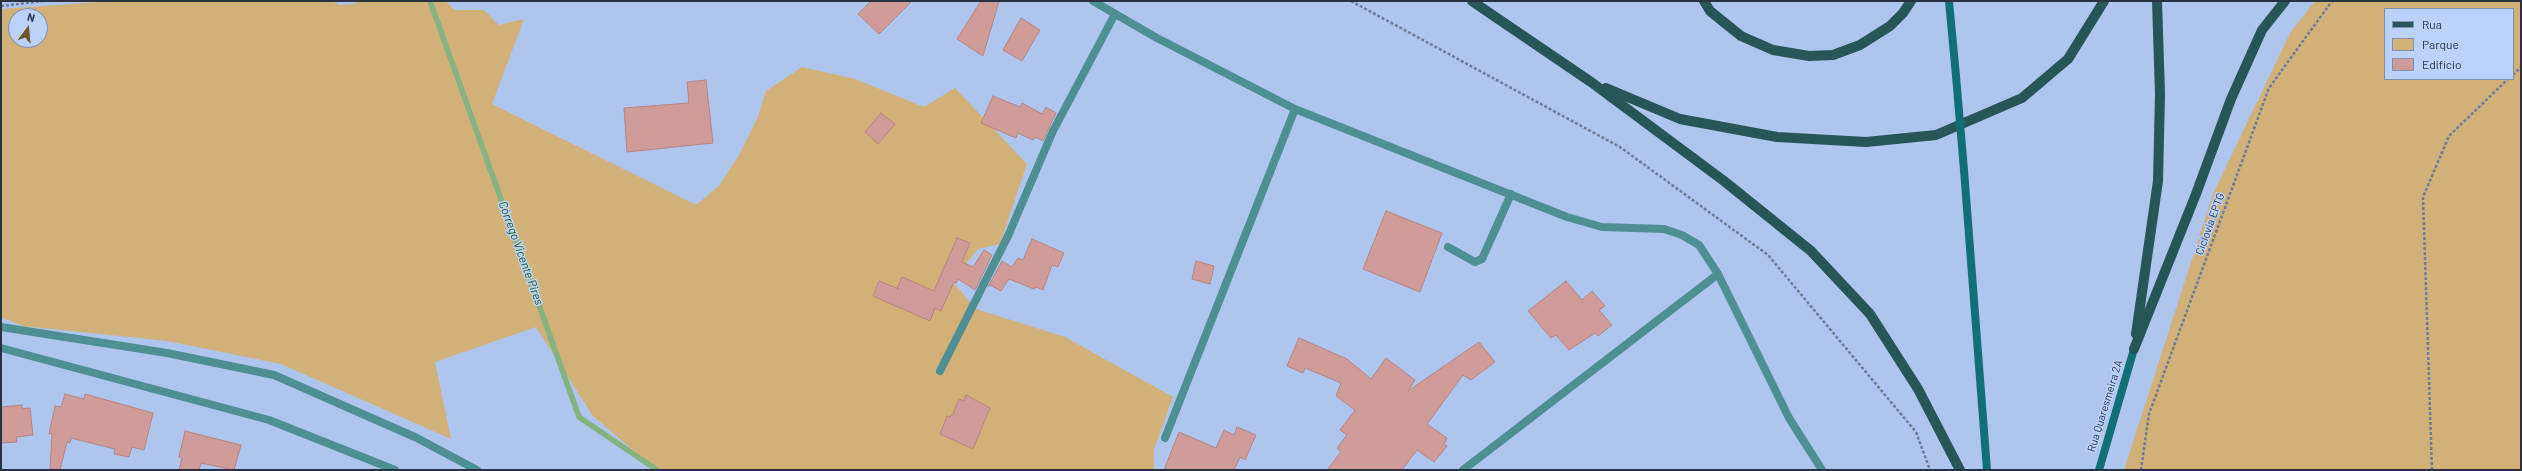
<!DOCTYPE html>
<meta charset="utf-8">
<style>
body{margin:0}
#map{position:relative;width:2522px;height:471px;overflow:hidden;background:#aec5ed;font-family:Barlow,sans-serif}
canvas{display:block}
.frame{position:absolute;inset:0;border:2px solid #293242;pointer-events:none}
.legend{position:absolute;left:2384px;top:8px;width:130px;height:72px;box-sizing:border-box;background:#bbd2fb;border:1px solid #8192b1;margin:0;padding:5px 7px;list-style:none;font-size:12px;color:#293242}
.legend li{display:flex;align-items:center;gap:8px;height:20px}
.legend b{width:20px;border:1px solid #8192b1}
.north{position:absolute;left:8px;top:8px;width:40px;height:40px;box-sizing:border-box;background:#bbd2fb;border:1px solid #8192b1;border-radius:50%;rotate:16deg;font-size:11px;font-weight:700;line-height:16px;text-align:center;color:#293242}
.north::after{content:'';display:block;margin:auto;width:14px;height:18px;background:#6f5727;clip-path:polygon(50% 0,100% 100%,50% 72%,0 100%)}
</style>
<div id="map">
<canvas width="2522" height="471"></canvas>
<div class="frame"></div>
<ul class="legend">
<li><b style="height:5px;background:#275558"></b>Rua</li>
<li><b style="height:11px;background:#d1b178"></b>Parque</li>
<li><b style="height:11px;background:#cf9c99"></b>Edifício</li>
</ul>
<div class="north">N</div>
</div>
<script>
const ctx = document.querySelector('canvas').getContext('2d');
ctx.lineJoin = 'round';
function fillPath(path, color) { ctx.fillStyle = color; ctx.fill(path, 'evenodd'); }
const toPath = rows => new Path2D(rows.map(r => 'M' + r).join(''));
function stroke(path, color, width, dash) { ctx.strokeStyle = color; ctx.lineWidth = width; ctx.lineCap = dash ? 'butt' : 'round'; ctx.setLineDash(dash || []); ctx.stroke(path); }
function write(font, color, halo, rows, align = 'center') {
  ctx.font = font + ' Barlow,sans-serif'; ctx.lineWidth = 3; ctx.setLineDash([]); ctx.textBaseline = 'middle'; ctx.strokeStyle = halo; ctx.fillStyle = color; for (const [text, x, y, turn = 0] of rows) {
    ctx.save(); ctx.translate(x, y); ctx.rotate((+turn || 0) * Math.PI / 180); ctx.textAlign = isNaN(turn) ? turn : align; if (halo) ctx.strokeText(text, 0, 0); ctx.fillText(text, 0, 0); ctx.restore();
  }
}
fillPath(toPath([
 [114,1,332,1,339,5,354,4,358,1,445,1,455,10,484,10,499,25,524,19,492,104,696,205,719,186,740,153,758,117,766,91,802,67,855,79,924,107,955,88,1027,164,1000,244,978,249,952,281,976,309,1065,337,1173,397,1154,450,1154,470,656,470,593,416,536,327,435,362,451,439,281,364,167,341,23,326,1,317,1,9],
 [16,16,40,16,40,40,16,40],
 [2315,1,2521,1,2521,470,2124,470,2213,194,2290,33],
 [2385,9,2513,9,2513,79,2385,79]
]), '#d1b178');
stroke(toPath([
 [430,1,579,417,657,470]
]), '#85b37f', 5.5);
const building = toPath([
 [871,1,912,1,879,34,858,14,871,1],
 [981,1,999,1,983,56,957,39,981,1],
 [1021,18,1040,30,1022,61,1003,50,1021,18],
 [706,80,713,143,627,152,624,108,689,103,687,82,706,80],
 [993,96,1020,107,1022,103,1042,114,1046,107,1056,113,1043,141,1035,137,1033,140,1018,133,1016,138,981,123,993,96],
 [881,113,895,124,878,144,865,132,881,113],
 [1386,211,1442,233,1420,292,1363,269,1386,211],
 [957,238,970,243,962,262,973,267,984,250,992,255,975,290,958,279,956,283,954,282,941,311,935,308,930,321,873,296,879,281,899,289,897,289,902,277,934,291,957,238],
 [1032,239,1064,253,1058,267,1052,265,1043,290,1036,287,1034,289,1009,279,1001,291,990,285,988,287,1002,261,1012,267,1018,258,1023,260,1032,239],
 [1196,261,1214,266,1210,284,1192,279,1196,261],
 [1566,281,1582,300,1592,291,1605,306,1599,310,1612,325,1598,336,1595,333,1569,350,1556,335,1551,338,1528,311,1566,281],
 [1299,338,1347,359,1371,379,1386,358,1415,380,1408,391,1479,342,1495,362,1471,380,1463,375,1427,424,1447,438,1444,444,1447,446,1434,462,1417,450,1402,470,1327,470,1341,452,1337,448,1347,435,1340,430,1355,410,1336,396,1341,383,1305,368,1303,373,1287,366,1299,338],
 [65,394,84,399,85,394,153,413,144,450,132,447,129,457,114,454,115,449,71,438,70,443,67,442,60,470,50,470,52,433,49,434,55,406,61,407,65,394],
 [966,395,990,408,973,449,940,434,947,416,950,417,953,414,959,399,964,401,966,395],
 [22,405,22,409,30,408,33,435,16,437,17,442,1,443,1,407,22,405],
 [1237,427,1256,435,1245,460,1240,457,1234,470,1164,470,1179,432,1216,448,1224,430,1234,435,1237,427],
 [185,431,241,445,234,470,201,463,199,470,179,470,182,458,179,457,185,431]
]);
fillPath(building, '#cf9c99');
stroke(building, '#b78582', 1);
stroke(toPath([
 [1351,1,1620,147,1768,255,1916,432,1930,470],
 [1,6,43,1],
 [2513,75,2521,67],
 [2141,470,2149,414,2269,88,2332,1],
 [2432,470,2423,197,2449,136,2508,79]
]), '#6c7c99', 2.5, [3, 2]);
stroke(toPath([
 [1448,247,1475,262,1482,259,1511,194],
 [940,371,1008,236,1053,131,1115,14]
]), '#4e8f93', 8);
stroke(toPath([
 [1093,1,1157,38,1295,109,1567,217,1602,227,1664,229,1682,235,1699,245,1718,274],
 [1,327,167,353,274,375,417,438,477,470],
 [1,348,269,420,395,470],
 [1165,438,1295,109],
 [1463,470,1718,274,1789,418,1822,470]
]), '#4e8f93', 8);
stroke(toPath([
 [1949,1,1956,76],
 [1964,170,1987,470],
 [2099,470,2134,349]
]), '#117076', 8);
stroke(toPath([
 [1472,1,1591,82,1724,181,1811,251,1870,314,1918,389,1960,470],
 [1704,1,1710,11,1741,36,1773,50,1809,56,1833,55,1860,45,1890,26,1903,13,1911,1],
 [1606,88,1680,119,1777,137,1866,142,1936,135,2022,98,2068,59,2104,1],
 [2136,334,2158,181,2160,94,2157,1],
 [2134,349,2196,194,2231,99,2262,30,2285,1]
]), '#275558', 10);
stroke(toPath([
 [1956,76,1964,170]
]), '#117076', 8);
write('11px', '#293242', '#bbd2fb', [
 ["Ciclovia EPTG",2210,224,-70],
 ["Rua Quaresmeira 2A",2105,406,-73]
]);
write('italic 12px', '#1e5c18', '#bbd2fb', [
 ["Córrego Vicente Pires",521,253,70]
]);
</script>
